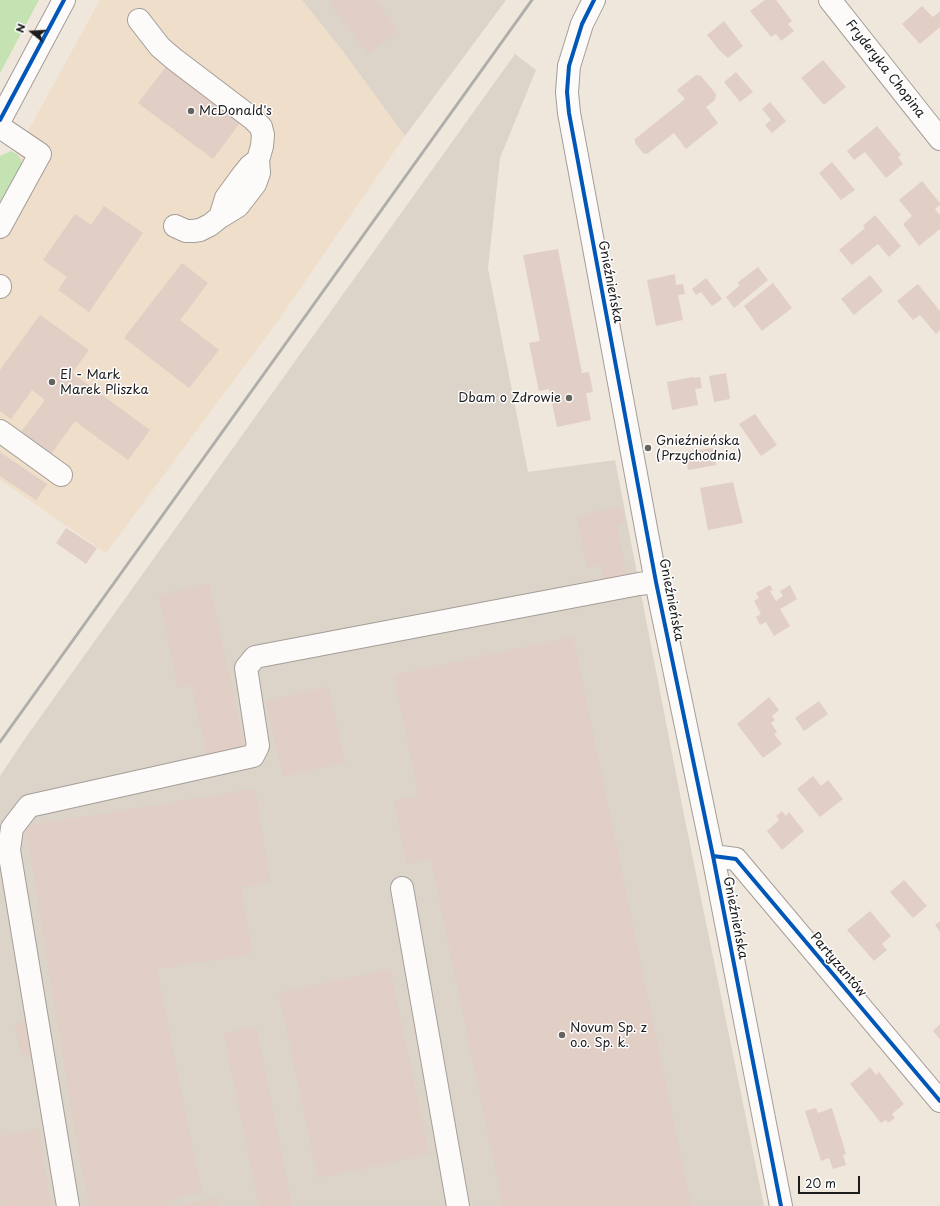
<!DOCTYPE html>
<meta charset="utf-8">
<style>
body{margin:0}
#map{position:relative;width:940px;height:1206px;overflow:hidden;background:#f0e7dc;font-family:"Playpen Sans",sans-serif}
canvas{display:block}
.north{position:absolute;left:12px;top:12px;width:40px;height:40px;-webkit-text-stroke:3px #fff;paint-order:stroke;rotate:288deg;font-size:11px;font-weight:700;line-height:16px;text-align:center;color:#1c1c1c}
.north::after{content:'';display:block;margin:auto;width:14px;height:18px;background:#1c1c1c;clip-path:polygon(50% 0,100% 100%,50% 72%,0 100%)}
.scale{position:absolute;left:798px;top:1176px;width:62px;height:18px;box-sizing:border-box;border:2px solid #1c1c1c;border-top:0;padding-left:5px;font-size:12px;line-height:14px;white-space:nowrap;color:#1c1c1c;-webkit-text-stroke:3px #fff;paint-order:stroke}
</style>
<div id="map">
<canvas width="940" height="1206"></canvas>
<div class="north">N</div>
<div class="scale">20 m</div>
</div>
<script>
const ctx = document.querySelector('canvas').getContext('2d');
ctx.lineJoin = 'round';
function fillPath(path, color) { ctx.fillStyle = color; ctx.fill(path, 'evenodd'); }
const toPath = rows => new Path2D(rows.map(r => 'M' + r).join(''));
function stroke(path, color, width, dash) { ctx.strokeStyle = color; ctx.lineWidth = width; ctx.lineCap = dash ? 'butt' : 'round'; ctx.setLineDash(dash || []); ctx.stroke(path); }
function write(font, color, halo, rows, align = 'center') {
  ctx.font = font + ' "Playpen Sans",sans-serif'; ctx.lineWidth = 3; ctx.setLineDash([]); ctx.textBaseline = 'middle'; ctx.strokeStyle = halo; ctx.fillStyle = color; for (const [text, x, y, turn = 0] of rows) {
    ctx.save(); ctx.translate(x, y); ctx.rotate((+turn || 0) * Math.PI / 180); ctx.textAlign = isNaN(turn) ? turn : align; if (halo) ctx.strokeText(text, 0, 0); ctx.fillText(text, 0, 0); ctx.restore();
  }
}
fillPath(toPath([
 [100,0,302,0,342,50,405,136,280,318,106,553,0,480,0,182]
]), '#eedeca');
fillPath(toPath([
 [302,0,506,0,405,136,342,50],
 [515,54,536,70,500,158,488,268,528,472,615,460,684,815,764,1206,0,1206,0,776,26,737]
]), '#dcd3c9');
fillPath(toPath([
 [0,0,39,0,0,73],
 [11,151,17,154,21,160,21,167,0,204,0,156]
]), '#c5e2b3');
fillPath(toPath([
 [328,0,375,0,398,31,368,53],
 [765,0,776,0,792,21,788,24,794,31,781,41,776,34,771,37,750,11],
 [922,6,933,17,940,11,940,27,920,44,902,24],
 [724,21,743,46,728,58,720,51,707,35],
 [823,60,846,87,824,105,801,78],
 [169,63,243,119,213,159,138,103],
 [736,72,753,92,740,102,724,82],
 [696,75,701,76,716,94,715,100,706,107,718,123,686,149,674,133,647,154,643,153,635,143,635,139,685,99,677,90],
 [770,102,786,121,772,133,765,125,771,120,762,109],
 [877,126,901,155,898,157,903,164,886,178,865,152,854,160,847,151],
 [832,162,855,190,841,200,819,173],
 [922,181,940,203,940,205,935,209,940,215,940,229,919,246,903,224,912,216,899,200],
 [104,206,143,233,89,312,58,290,67,277,43,260,75,214,91,225],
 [875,215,901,246,889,257,878,244,852,265,839,250,865,228,863,226],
 [558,249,582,373,589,372,593,392,586,393,591,420,557,427,549,389,539,391,529,343,540,341,523,255],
 [182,263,208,283,180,320,219,350,189,388,124,338],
 [758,267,768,280,734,308,726,297,740,285,737,283],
 [675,274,676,285,683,284,685,294,678,295,683,320,656,326,647,280],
 [870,275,883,291,854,315,841,299],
 [706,278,722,299,712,306,701,292,696,295,692,289],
 [773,283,792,308,762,331,744,306],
 [918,284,940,311,940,330,936,334,920,315,913,320,897,301],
 [40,315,89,350,72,373,150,430,128,460,75,421,51,454,21,432,45,400,32,390,11,419,0,411,0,370],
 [726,373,730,399,714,402,709,376],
 [693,377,693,378,700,377,702,388,695,389,698,405,672,410,667,382],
 [755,414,777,445,761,456,739,424],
 [713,448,716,465,688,470,685,452],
 [0,452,47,484,36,500,0,476],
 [733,482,743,523,708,530,700,488],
 [614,508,620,509,624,513,624,516,623,522,617,526,627,577,604,581,601,565,587,568,577,516],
 [66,528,97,548,86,564,56,543],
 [209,584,245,748,207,756,192,685,178,688,159,595],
 [770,585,773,590,770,591,776,601,783,596,780,591,790,585,797,599,780,609,790,626,774,636,766,622,760,625,756,617,761,614,754,601,759,598,756,593],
 [573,637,691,1206,503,1206,431,859,407,864,394,801,419,796,394,675],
 [328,687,345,762,283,776,266,701],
 [769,697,779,710,772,716,775,720,771,723,777,732,774,734,782,744,763,758,737,724],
 [819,701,828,714,804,731,795,718],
 [813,776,821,786,828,780,843,799,820,817,797,789],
 [255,789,270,882,241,887,252,954,157,969,188,1127,202,1192,168,1200,169,1206,90,1206,78,1150,26,826],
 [782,811,786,816,789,812,804,831,782,850,767,831,779,820,776,816],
 [904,880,927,906,913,918,890,892],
 [870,911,891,936,882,944,887,950,874,961,847,930],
 [940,921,940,932,935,925],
 [390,969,429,1154,318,1178,279,993],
 [34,1020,41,1054,26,1057,25,1053,21,1054,15,1024],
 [940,1024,940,1039,933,1031],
 [256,1027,292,1206,259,1206,224,1033],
 [870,1067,876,1075,879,1072,904,1104,892,1114,895,1118,888,1123,886,1120,881,1123,850,1084],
 [816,1108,818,1113,832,1108,846,1154,843,1155,846,1165,833,1169,829,1158,821,1161,805,1111],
 [38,1129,51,1206,2,1206,0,1191,0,1136],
 [217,1198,218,1206,182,1206,182,1205]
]), '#e1cec4');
const minor = toPath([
 [594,0,582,24,569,66,567,92,569,113,656,582,713,856,781,1206],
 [830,0,940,139],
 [139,20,160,47,174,59,253,119,261,127,263,135,262,146,258,160,259,173,255,184,238,206,220,217,210,225,200,230,193,231,186,231,175,226],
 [0,127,40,154,0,227],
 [221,214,226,198,242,176,250,166,258,160],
 [0,286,0,287],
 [0,431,61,475],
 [713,856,736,859,940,1101],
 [402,888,458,1206],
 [68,1206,9,850,12,828,29,806,253,756,258,746,246,668,255,657,639,584,656,582]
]);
const major = toPath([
 [0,120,64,0]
]);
stroke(minor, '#a49e98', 24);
stroke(major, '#a49e98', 24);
stroke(minor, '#fdfbfa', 22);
stroke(major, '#fdfbfa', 22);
stroke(toPath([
 [0,742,532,0]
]), '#afaeac', 3);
stroke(toPath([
 [594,0,582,24,569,66,567,92,569,113,656,582,713,856,781,1206],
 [0,120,64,0],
 [713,856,736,859,940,1101]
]), '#0057b8', 4);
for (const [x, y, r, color] of [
 [191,111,4,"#66635f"],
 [52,382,4,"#66635f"],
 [569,398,4,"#66635f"],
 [648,448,4,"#66635f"],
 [562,1035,4,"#66635f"]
]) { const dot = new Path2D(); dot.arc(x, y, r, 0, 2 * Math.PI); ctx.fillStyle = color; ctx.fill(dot); stroke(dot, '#fff', 1.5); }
write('13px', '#1c1c1c', '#fff', [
 ["Fryderyka Chopina",885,69,52],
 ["Gnieźnieńska",610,282,79],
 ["Gnieźnieńska",671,600,79],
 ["Gnieźnieńska",735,918,79],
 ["Partyzantów",838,965,50]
]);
write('13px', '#1c1c1c', '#fff', [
 ["McDonald's",199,111],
 ["El - Mark",60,375],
 ["Marek Pliszka",60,390],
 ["Dbam o Zdrowie",561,398,"right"],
 ["Gnieźnieńska",656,441],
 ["(Przychodnia)",656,456],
 ["Novum Sp. z",570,1028],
 ["o.o. Sp. k.",570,1043]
], 'left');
</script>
